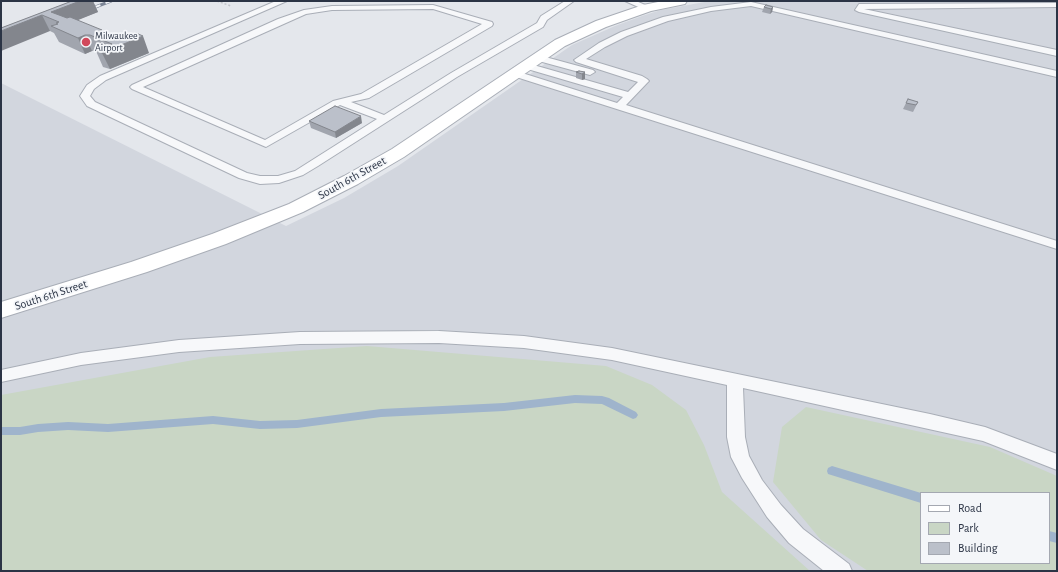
<!DOCTYPE html>
<style>
body{margin:0}
#map{position:relative;width:1058px;height:572px;overflow:hidden;background:#e4e7ec;font-family:"Alegreya Sans",sans-serif}
canvas{display:block}
.frame{position:absolute;inset:0;border:2px solid #2b3445;pointer-events:none}
.legend{position:absolute;left:920px;top:492px;width:130px;height:72px;box-sizing:border-box;background:#f4f6f9;border:1px solid #a4a8b1;margin:0;padding:5px 7px;list-style:none;font-size:12px;color:#2b3445}
.legend li{display:flex;align-items:center;gap:8px;height:20px}
.legend b{width:20px;border:1px solid #a4a8b1}
</style>
<div id="map">
<canvas width="1058" height="572"></canvas>
<div class="frame"></div>
<ul class="legend">
<li><b style="height:5px;background:#fff"></b>Road</li>
<li><b style="height:11px;background:#c9d6c5"></b>Park</li>
<li><b style="height:11px;background:#bbc0ca"></b>Building</li>
</ul>
</div>
<script>
const ctx = document.querySelector('canvas').getContext('2d');
ctx.lineJoin = 'round';
function fillPath(path, color) { ctx.fillStyle = color; ctx.fill(path, 'evenodd'); }
const toPath = rows => new Path2D(rows.map(r => 'M' + r).join(''));
function stroke(path, color, width, dash) { ctx.strokeStyle = color; ctx.lineWidth = width; ctx.lineCap = dash ? 'butt' : 'round'; ctx.setLineDash(dash || []); ctx.stroke(path); }
function write(font, color, halo, rows, align = 'center') {
  ctx.font = font + ' "Alegreya Sans",sans-serif'; ctx.lineWidth = 3.5; ctx.setLineDash([]); ctx.textBaseline = 'middle'; ctx.strokeStyle = halo; ctx.fillStyle = color; for (const [text, x, y, turn = 0] of rows) {
    ctx.save(); ctx.translate(x, y); ctx.rotate((+turn || 0) * Math.PI / 180); ctx.textAlign = isNaN(turn) ? turn : align; if (halo) ctx.strokeText(text, 0, 0); ctx.fillText(text, 0, 0); ctx.restore();
  }
}
fillPath(toPath([
 [710,1,1057,1,1057,571,1,571,1,83,286,226,344,198,398,166,572,45,615,26,642,16,661,10],
 [921,493,1049,493,1049,563,921,563]
]), '#d2d6de');
fillPath(toPath([
 [367,346,606,366,652,385,686,410,704,445,722,492,810,571,1,571,1,395,210,357],
 [806,407,990,447,1057,476,1057,571,868,571,821,540,773,482,782,427],
 [921,493,1049,493,1049,563,921,563]
]), '#c9d6c5');
fillPath(toPath([
 [575,395,602,396,609,398,636,412,638,415,636,418,633,419,602,404,575,403,504,411,381,417,297,428,260,429,213,424,108,432,68,430,38,432,20,435,1,435,1,427,20,427,38,424,68,422,108,424,213,416,260,421,297,420,381,409,504,403,575,395],
 [832,466,921,493,921,503,828,474,827,471,828,468,832,466],
 [1049,531,1057,533,1057,543,1049,541,1049,531]
]), '#9fb4cc');
const lane = toPath([
 [276,1,287,1,106,80,94,89,90,96,95,102,247,173,260,176,278,176,295,171,377,119,340,105,266,147,132,89,130,87,132,85,278,19,304,10,332,6,433,5,492,22,493,24,492,26,369,98,351,102,384,115,451,73,537,23,541,16,565,1,574,1,547,20,543,27,457,77,318,166,303,175,279,183,260,184,239,178,87,106,80,96,87,85,100,76,276,1],
 [433,9,482,24,361,94,333,101,265,140,143,87,306,14,332,10,433,9],
 [625,1,636,1,652,8,651,10,645,10,625,1],
 [751,2,1057,71,1057,77,751,6,711,11,668,21,627,36,605,47,586,59,642,76,647,79,649,81,647,83,626,105,1057,241,1057,249,513,76,511,74,516,71,519,72,617,103,623,97,524,68,522,66,524,64,530,64,628,92,638,82,576,62,574,60,599,43,621,32,663,17,711,7,751,2],
 [1057,3,1057,7,864,9,1057,50,1057,56,859,12,855,10,859,4,862,4,1057,3],
 [538,55,593,70,595,72,590,75,535,60,533,58,538,55],
 [439,331,524,336,612,348,930,414,985,427,1057,454,1057,470,983,441,743,388,745,437,749,456,762,480,781,505,803,529,849,564,852,571,824,571,789,543,767,517,742,478,731,457,727,437,727,385,612,360,524,348,439,343,300,344,179,352,81,365,1,382,1,370,81,353,179,340,300,332,439,331]
]);
const secondary = toPath([
 [663,1,687,1,685,4,651,11,606,27,565,46,404,157,358,184,303,212,226,244,147,272,1,318,1,302,131,262,212,234,289,204,344,176,392,149,555,40,596,21,643,5,663,1]
]);
stroke(lane, '#a9aeb7', 2);
stroke(secondary, '#a9aeb7', 2);
stroke(toPath([
 [217,1,231,6]
]), '#c2c5cb', 1.5, [2, 2]);
fillPath(lane, '#f7f8fa');
fillPath(secondary, '#fff');
const rail = toPath([
 [85,11,111,1]
]);
stroke(rail, '#7d8696', 3);
stroke(rail, '#f4f6f9', 2, [5.5]);
fillPath(toPath([
 [72,1,93,1,98,12,77,20,104,33,149,53,110,69,103,67,96,51,92,51,85,54,59,42,54,33,50,31,1,28],
 [764,7,773,7,772,12,770,14,762,12],
 [576,72,585,72,585,79,582,80,576,78],
 [918,102,913,112,903,109,906,103],
 [309,121,362,123,336,138,311,128]
]), '#a1a5ae');
fillPath(toPath([
 [80,1,93,1,98,12,61,27,59,22,51,12],
 [773,7,772,12,770,14,771,9],
 [42,15,50,31,1,51,1,31],
 [85,35,92,51,85,54,78,38],
 [143,36,149,53,110,69,102,53],
 [585,72,585,79,582,80,582,74],
 [361,116,362,123,336,138,335,132]
]), '#83868d');
const building = toPath([
 [72,1,80,1,51,12,67,18,70,17,102,30,100,31,120,40,136,33,143,36,102,53,95,50,112,44,90,35,85,35,78,38,51,26,58,24,56,23,59,22,42,15,1,31,1,28,72,1],
 [766,5,773,7,771,9,764,7,766,5],
 [579,71,585,72,582,74,576,72,579,71],
 [908,99,918,102,916,105,906,103,908,99],
 [335,106,361,116,335,132,309,121,335,106]
]);
fillPath(building, '#bbc0ca');
stroke(building, '#83868d', 1);
for (const [x, y, r, color] of [
 [86,42,5,"#d1495b"]
]) { const dot = new Path2D(); dot.arc(x, y, r, 0, 2 * Math.PI); ctx.fillStyle = color; ctx.fill(dot); stroke(dot, '#f4f6f9', 1.5); }
write('10px', '#2b3445', '#f4f6f9', [
 ["Milwaukee",95,36],
 ["Airport",95,48]
], 'left');
write('12px', '#2b3445', '#f4f6f9', [
 ["South 6th Street",352,178,-29],
 ["South 6th Street",51,295,-18]
]);
</script>
